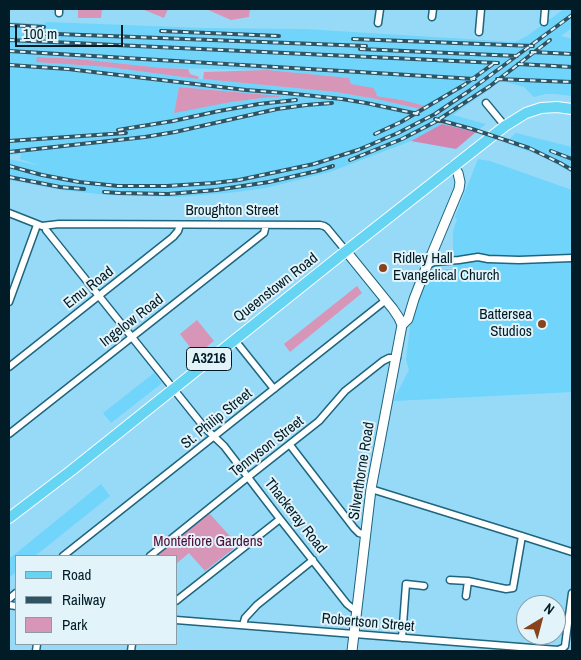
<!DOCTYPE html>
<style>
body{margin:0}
#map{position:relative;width:581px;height:660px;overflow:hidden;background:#97daf7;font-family:"Archivo Narrow",sans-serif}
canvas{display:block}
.frame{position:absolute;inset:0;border:10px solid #011c26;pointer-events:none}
.legend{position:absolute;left:15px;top:555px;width:162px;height:90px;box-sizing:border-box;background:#e3f3fa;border:1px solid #899da5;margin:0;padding:6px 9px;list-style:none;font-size:15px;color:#011c26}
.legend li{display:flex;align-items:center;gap:10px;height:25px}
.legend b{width:25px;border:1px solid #899da5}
.north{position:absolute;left:516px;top:595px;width:50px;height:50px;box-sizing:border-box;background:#e3f3fa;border:1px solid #899da5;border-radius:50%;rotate:37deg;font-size:14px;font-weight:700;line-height:20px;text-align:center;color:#011c26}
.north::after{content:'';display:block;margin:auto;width:18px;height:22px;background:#88421c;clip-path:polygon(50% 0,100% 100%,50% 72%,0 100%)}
.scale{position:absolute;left:15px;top:25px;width:108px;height:22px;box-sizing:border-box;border:2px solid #011c26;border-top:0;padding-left:6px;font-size:15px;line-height:18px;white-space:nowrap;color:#011c26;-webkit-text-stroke:4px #e3f3fa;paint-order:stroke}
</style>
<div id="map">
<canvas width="581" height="660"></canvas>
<div class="frame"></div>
<ul class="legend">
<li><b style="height:6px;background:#66d5f3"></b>Road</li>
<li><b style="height:6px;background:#2e5464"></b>Railway</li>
<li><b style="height:14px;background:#d795b8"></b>Park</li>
</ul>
<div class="north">N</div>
<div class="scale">100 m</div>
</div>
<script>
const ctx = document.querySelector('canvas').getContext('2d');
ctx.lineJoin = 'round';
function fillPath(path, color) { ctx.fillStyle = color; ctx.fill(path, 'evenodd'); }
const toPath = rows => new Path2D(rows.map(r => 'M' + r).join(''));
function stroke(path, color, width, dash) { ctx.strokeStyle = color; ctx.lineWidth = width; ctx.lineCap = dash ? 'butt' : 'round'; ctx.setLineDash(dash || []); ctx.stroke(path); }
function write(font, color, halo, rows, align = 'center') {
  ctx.font = font + ' "Archivo Narrow",sans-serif'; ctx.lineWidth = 4; ctx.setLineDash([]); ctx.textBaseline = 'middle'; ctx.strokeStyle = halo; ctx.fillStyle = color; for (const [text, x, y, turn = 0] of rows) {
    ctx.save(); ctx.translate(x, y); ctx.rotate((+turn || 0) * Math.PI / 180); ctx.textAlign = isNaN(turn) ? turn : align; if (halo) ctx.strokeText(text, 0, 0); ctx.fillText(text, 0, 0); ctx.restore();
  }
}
fillPath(toPath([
 [564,9,572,9,572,28,561,36,572,39,572,96,555,94,546,94,534,97,524,87,506,82,500,82,453,115,486,124,476,132,442,124,411,141,330,172,266,188,237,192,179,197,107,195,62,190,9,180,9,159,41,166,20,159,21,154,9,155,9,22,44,24,46,22,204,28,304,29,515,42,527,36],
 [37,57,79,59,162,68,267,70,349,78,351,84,357,86,376,96,402,100,420,109,376,99,336,92,203,79,198,79,108,67,37,62],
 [179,87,279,96,279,97,262,98,231,102,174,112],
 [516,133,572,147,572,173,542,156,505,143],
 [478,159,490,161,572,190,572,392,394,401,395,397,409,370,406,360,407,351,411,319,431,270,453,269,453,231,457,219,455,217],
 [154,373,162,383,111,423,103,413],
 [101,484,110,496,35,556,16,556,16,572,9,578,9,559]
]), '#70d4fb');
fillPath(toPath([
 [78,9,102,9,101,18,78,18],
 [142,9,168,9,164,18],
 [206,9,250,9,249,17,231,20],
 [37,57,79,59,162,68,188,69,190,74,199,77,198,79,108,67,36,62],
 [267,70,349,78,351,84,373,88,377,94,376,96,402,100,425,106,420,109,376,99,336,92,203,79,204,72],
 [179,87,279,96,279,97,262,98,231,102,174,113],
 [357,286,362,293,290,352,284,344],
 [197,320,214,341,196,355,180,334],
 [209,513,238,545,205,571,189,553,176,564,176,556,155,556]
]), '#d795b8');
fillPath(toPath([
 [442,124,476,132,456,149,411,141]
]), '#d286af');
const street = toPath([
 [59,13,59,9],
 [432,17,433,9],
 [544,22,545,9],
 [378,23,380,9],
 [479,32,481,9],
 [486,103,505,126],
 [9,213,42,226,59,224,320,225,324,226,327,228,346,251],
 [45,226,46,230,204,427,224,446,280,519,347,604,352,608,357,610],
 [427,265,434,262,459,260,478,257,488,259,519,260,572,258],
 [9,302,37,225],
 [234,339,274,389],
 [9,367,173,237,178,231,180,225],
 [9,434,264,233,265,229,265,225],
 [290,445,354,528,359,533,366,535],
 [371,489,522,536,572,552],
 [63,556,386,300],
 [150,556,248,477,319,421,345,391,383,361,389,358,397,358],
 [450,580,468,581,506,589,513,588,522,536],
 [466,596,468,581],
 [9,599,16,593],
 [176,601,280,519],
 [9,605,16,606],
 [176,620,558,650,563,648,565,646,572,593],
 [243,625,245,618,257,605,313,560],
 [402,638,406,584,424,586],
 [36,651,37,644],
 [131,651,132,644]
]);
const secondary = toPath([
 [346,251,393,309,399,318,402,325],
 [352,651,371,489,402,325,408,319,414,299,426,268,459,189,460,182,458,173,453,166]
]);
const primary = toPath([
 [9,518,72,470,346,251,505,126,526,113,541,108,557,107,572,109]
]);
stroke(street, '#1e657e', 9);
stroke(secondary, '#1e657e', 11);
stroke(primary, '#fff', 12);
stroke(street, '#fff', 6);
stroke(secondary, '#fff', 9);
stroke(primary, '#66d5f3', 10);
const rail = toPath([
 [9,25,44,27],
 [161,31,279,36],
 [31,33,366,46],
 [353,39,533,46],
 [9,40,498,63],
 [360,49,517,56],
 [9,51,475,79],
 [531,52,572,54],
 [518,64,572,67],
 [9,65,68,69,246,90,285,93,342,99,366,103,418,114],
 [497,79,572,82],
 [435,119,472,129,529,148,560,163,572,170],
 [118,130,173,121,219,111,259,104,296,100],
 [375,134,401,122,464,85,493,64],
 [9,141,126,133],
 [551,151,572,159],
 [9,152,145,137,175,132,277,109,306,105,332,103],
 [350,160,402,139,435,122,490,86,550,40],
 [9,166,42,175,79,182,118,186,167,186,214,183,239,180,314,164,358,150,398,133,435,114,469,91,572,15],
 [9,177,60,187,84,189],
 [104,192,119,193,168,194,216,190,269,182,317,171,333,166]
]);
stroke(rail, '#2e5464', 4);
stroke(rail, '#e3f3fa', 2, [5.5]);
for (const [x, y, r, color] of [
 [383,268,5,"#88421c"],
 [542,324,5,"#88421c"]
]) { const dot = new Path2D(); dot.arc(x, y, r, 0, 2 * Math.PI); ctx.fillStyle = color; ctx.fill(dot); stroke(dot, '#e3f3fa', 2); }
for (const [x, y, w] of [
 [209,359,45]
]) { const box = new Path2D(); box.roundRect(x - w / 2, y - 11.5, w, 23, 4); ctx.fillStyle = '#e3f3fa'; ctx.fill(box); stroke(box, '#011c26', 1); }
write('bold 14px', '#011c26', null, [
 ["A3216",209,359]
]);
write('15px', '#011c26', '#e3f3fa', [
 ["Broughton Street",232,211],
 ["Emu Road",89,288,-38],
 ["Queenstown Road",276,288,-38],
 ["Ingelow Road",132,321,-38],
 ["St. Philip Street",217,419,-39],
 ["Tennyson Street",267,447,-38],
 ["Silverthorne Road",362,471,-81],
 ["Thackeray Road",295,516,52],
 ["Robertson Street",368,623,5]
]);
write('15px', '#011c26', '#e3f3fa', [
 ["Ridley Hall",393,259],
 ["Evangelical Church",393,276],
 ["Battersea",532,315,"right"],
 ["Studios",532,332,"right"]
], 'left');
write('15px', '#500c38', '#e3f3fa', [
 ["Montefiore Gardens",208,542]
]);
</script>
